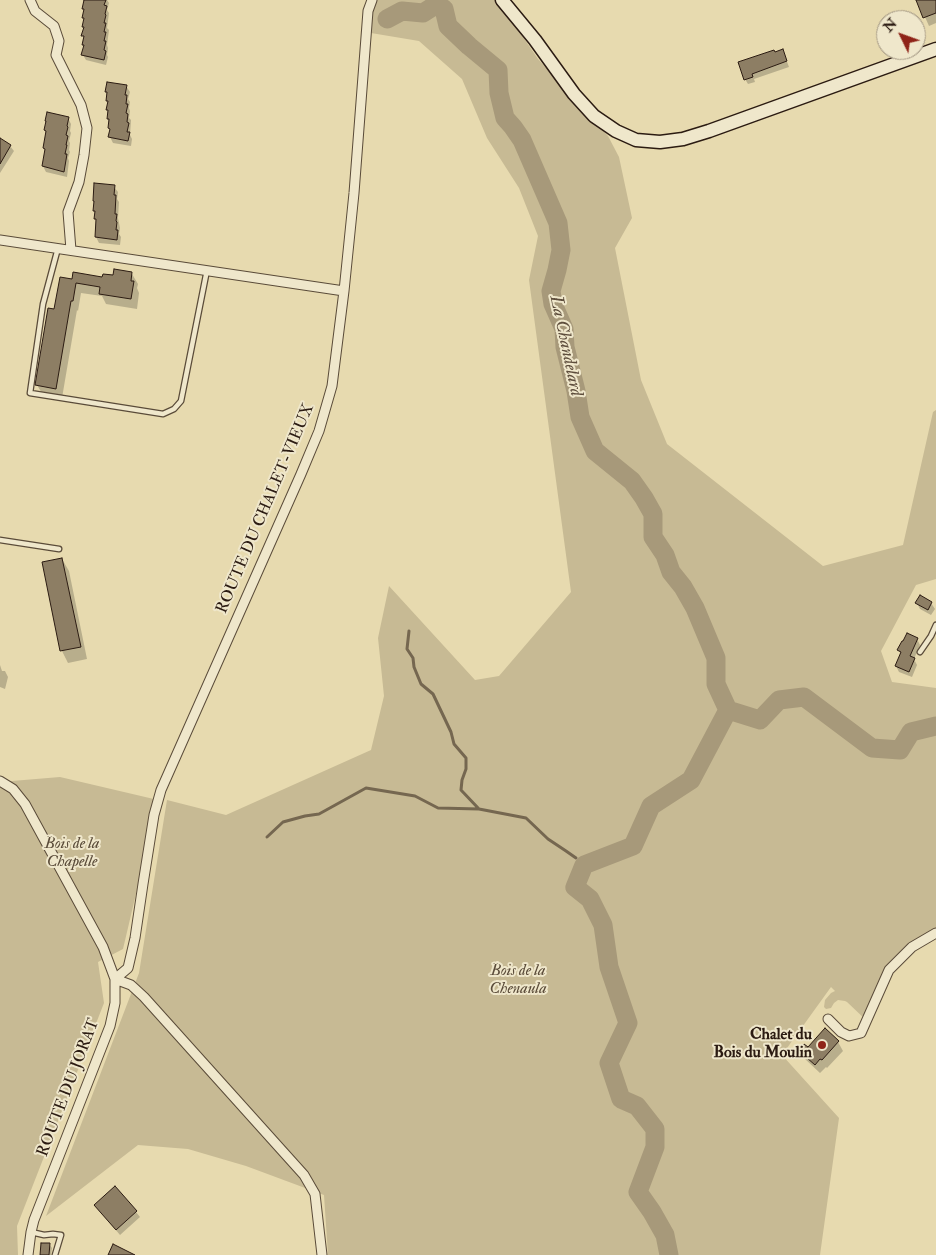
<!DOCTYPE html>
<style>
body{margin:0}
#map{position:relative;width:936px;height:1255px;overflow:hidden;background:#e7daaf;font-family:"IM FELL Double Pica",serif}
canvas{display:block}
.north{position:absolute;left:876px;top:10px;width:50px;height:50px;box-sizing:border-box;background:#efe7cb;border:1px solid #a19581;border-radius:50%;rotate:312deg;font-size:14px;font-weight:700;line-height:20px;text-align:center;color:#2b1b12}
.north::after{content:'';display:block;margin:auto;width:18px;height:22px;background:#8f2418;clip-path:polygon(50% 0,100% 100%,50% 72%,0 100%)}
</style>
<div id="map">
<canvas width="936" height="1255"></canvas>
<div class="north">N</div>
</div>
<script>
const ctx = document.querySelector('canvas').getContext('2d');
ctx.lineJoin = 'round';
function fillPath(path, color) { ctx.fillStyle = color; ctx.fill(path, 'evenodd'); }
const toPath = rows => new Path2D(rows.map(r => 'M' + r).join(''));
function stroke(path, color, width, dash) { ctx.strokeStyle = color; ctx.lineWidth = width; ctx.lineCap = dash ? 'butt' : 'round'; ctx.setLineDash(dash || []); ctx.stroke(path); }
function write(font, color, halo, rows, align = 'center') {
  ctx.font = font + ' "IM FELL Double Pica",serif'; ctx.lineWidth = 4; ctx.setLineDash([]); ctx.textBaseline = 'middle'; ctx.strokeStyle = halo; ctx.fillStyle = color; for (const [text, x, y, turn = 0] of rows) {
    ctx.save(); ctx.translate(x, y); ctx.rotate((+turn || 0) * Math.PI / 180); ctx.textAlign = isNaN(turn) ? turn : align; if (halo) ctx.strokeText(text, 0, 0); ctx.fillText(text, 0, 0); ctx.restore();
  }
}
fillPath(toPath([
 [377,0,497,0,500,3,538,59,608,136,619,157,632,218,615,248,641,380,667,444,823,566,903,545,933,412,936,410,936,579,916,585,881,651,892,682,936,688,936,933,889,970,867,1021,847,1002,845,1001,838,1000,834,1003,831,1008,826,1009,824,1007,825,1000,831,993,835,991,831,987,782,1055,839,1118,820,1255,328,1255,324,1195,246,1166,188,1149,138,1145,46,1216,139,973,167,800,226,815,371,750,384,696,378,638,389,586,475,680,499,676,571,592,529,280,538,236,519,188,487,138,462,79,419,41,371,33,372,14],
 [60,777,158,800,123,949,98,962,104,1003,17,1226,18,1255,0,1255,0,782]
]), '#c7ba94');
fillPath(toPath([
 [83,0,107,0,109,3,107,10,109,13,107,28,109,30,107,45,108,48,107,55,108,57,106,65,86,60,83,55,85,47,83,45,85,39,83,35,85,20,83,17,85,2],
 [918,0,936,0,936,23,929,26,925,17],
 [783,51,789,67,754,79,755,82,748,84,745,79,774,54],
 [126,86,130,92,128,99,130,102,129,108,130,111,129,118,131,120,130,135,132,139,131,146,113,143,110,137,110,122,108,119,109,113,108,110,109,103,107,100,108,94,106,91],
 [68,118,71,124,70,131,71,133,69,141,70,143,69,150,70,152,68,158,69,161,67,177,46,172,43,166,46,151,44,148,47,133,45,130],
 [0,139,10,146,14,151,0,173],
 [114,187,118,192,117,199,119,202,118,218,120,228,119,234,121,237,120,245,99,243,96,237,97,221,95,219,96,214,94,211],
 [132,274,138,284,137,288,139,293,137,309,106,304,102,296,81,293,78,311,77,310,62,398,43,395,37,385,55,311,73,281,103,278],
 [62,559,69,571,87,659,68,663,62,651,44,563],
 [917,603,931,603,935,609,931,615,920,609],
 [917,639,920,645,914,659,917,665,912,677,899,672,896,666,901,654,899,650],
 [0,665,2,671,5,671,8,677,5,689,0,687],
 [838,1042,843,1051,827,1068,826,1067,820,1073,805,1059,800,1050],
 [115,1188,136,1212,140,1217,120,1235,99,1210,95,1205],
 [49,1244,52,1248,51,1255,41,1255]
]), '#0003');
stroke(toPath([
 [409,631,407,649,413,658,414,667,421,684,433,694,451,732,454,744,466,758,466,769,462,780,461,790,479,809],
 [267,837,283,822,305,816,319,814,366,788,415,796,438,808,479,809,526,818,548,839,566,851,576,858]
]), '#756750', 3);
stroke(toPath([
 [387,19,402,11,423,13,437,4,444,9,448,26,469,46,498,70,499,93,505,118,513,127,522,140,558,223,561,250,557,270,551,291,553,304,564,329,565,347,576,391,580,417,595,451,632,481,644,498,653,514,653,537,665,555,671,572,683,587,695,608,716,658,716,684,728,710],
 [669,1255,665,1235,652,1212,638,1192,655,1147,655,1129,637,1106,621,1099,609,1063,628,1023,609,967,603,925,590,899,575,887,584,865,633,846,651,806,691,780,728,710,760,720,779,700,804,697,872,748,900,750,911,732,936,726]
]), '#a7997a', 19);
const building = toPath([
 [84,0,106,0,104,5,107,6,105,14,106,15,104,23,106,23,104,32,106,32,104,41,106,41,104,50,106,51,104,60,81,55,84,45,82,45,84,36,81,36,84,27,82,27,84,18,82,18,84,9,82,9,84,0],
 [916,0,936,0,936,13,923,18,916,0],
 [783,49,787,61,752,74,753,77,744,80,738,62,774,50,775,52,783,49],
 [107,82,127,85,125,95,127,95,126,104,128,104,126,113,128,114,127,122,129,123,127,132,130,132,128,141,108,137,110,129,108,128,109,119,107,119,108,110,106,110,108,101,106,101,107,92,105,92,107,82],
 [47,112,69,117,67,126,68,127,66,135,68,136,66,145,67,145,65,154,67,154,64,172,42,166,45,149,43,148,46,131,44,130,46,121,45,121,47,112],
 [0,138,11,145,0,164,0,138],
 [94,183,115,185,114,195,116,195,115,214,117,214,116,221,117,222,116,230,118,230,117,240,95,237,96,219,94,219,95,211,93,211,94,201,93,201,94,183],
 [114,269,132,272,131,281,134,281,131,299,99,294,100,287,76,283,73,301,71,301,56,389,35,385,48,308,54,309,60,277,72,279,73,272,102,277,103,274,113,275,114,269],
 [62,558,81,647,60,651,42,562,62,558],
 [920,595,932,602,928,610,915,603,920,595],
 [907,633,918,638,910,656,915,658,909,672,895,666,901,652,897,650,902,641,903,641,907,633],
 [825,1028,839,1041,822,1060,820,1059,815,1065,798,1050,804,1044,808,1047,825,1028],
 [115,1186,137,1211,116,1230,94,1205,115,1186],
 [41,1243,50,1243,49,1255,40,1255,41,1243],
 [113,1244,135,1255,108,1255,113,1244]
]);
fillPath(building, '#8d7e64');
stroke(building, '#2b1b12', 1);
const service = toPath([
 [58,248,43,304,30,393,163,414,174,409,181,401,207,270],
 [0,540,59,549],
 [920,652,931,636,936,625],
 [31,1232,44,1235,53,1234,61,1235,55,1255]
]);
const minor = toPath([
 [30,0,35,11,54,26,59,41,56,55,81,105,87,128,84,155,79,182,68,212,71,250],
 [0,240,344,291],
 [0,781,13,789,25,804,103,947,115,979,115,1003,110,1026,34,1220,31,1232,28,1255],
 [828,1019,841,1032,849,1036,861,1033,889,970,912,947,936,933],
 [322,1255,315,1194,304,1175,144,997,131,985,115,979,128,968,135,938,143,884,154,815,161,790,301,474,319,431,332,386,344,291,354,193,368,11,372,0]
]);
const secondary = toPath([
 [502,0,535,40,574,94,594,116,616,131,636,140,660,142,683,139,709,131,936,49]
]);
stroke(service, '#5a4b39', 7);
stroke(minor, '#5a4b39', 11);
stroke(secondary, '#2b1b12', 15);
stroke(service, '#efe7cb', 4.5);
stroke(minor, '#efe7cb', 9);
stroke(secondary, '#efe7cb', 12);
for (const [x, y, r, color] of [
 [822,1045,5,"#8f2418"]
]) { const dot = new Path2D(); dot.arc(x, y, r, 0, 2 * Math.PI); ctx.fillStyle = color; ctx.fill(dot); stroke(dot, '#efe7cb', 2); }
write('16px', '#2b1b12', '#efe7cb', [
 ["ROUTE DU CHALET-VIEUX",266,509,-67],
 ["ROUTE DU JORAT",69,1088,-69]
]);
write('italic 16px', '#5a4b39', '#efe7cb', [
 ["Bois de la",72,845],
 ["Chapelle",72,863],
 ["Bois de la",518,972],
 ["Chenaula",518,990]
]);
write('bold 16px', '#2b1b12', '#efe7cb', [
 ["Chalet du",812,1036],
 ["Bois du Moulin",812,1054]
], 'right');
write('italic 18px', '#5d4d3c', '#efe7cb', [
 ["La Chandelard",565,346,78]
]);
</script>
